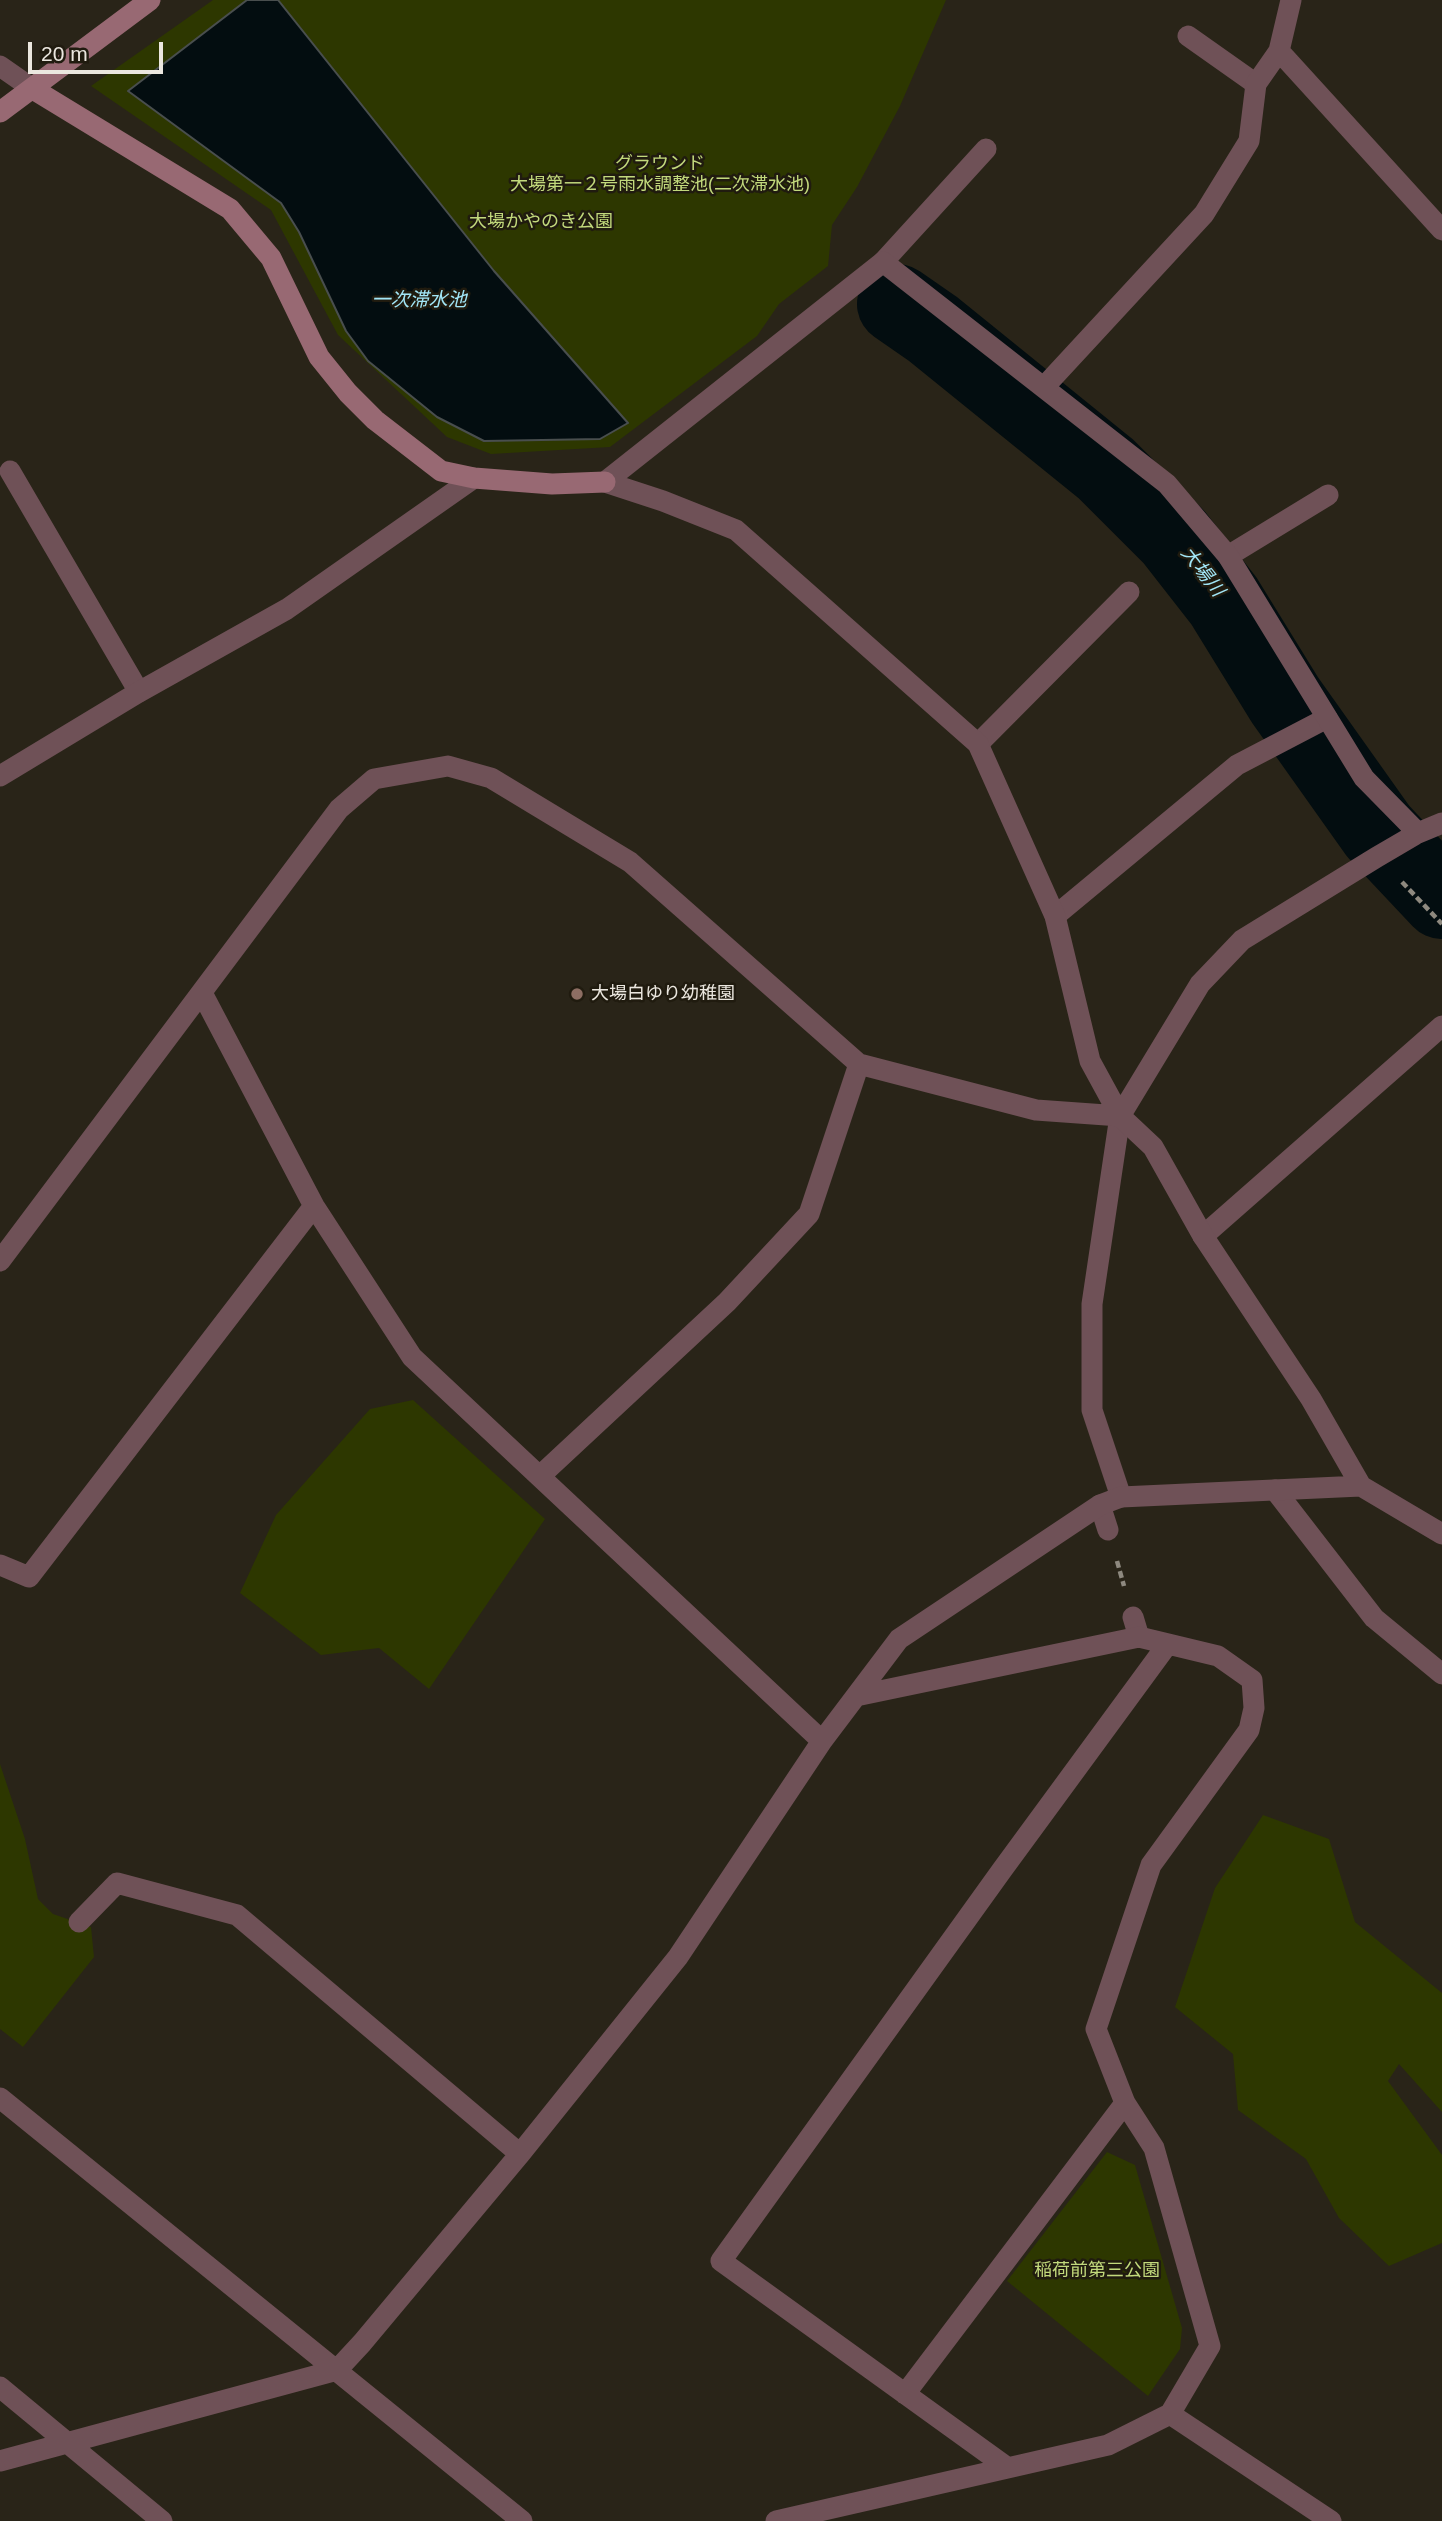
<!DOCTYPE html>
<meta charset="utf-8">
<style>
body{margin:0}
#map{position:relative;width:1442px;height:2521px;overflow:hidden;background:#292418;font-family:Helvetica,sans-serif}
canvas{display:block}
.scale{position:absolute;left:28px;top:42px;width:135px;height:32px;box-sizing:border-box;border:4px solid #ebe7df;border-top:0;padding-left:9px;font-size:21px;line-height:24px;white-space:nowrap;color:#ebe7df;-webkit-text-stroke:5px #201b0f;paint-order:stroke}
</style>
<div id="map">
<canvas width="1442" height="2521"></canvas>
<div class="scale">20 m</div>
</div>
<script>
const ctx = document.querySelector('canvas').getContext('2d');
ctx.lineJoin = 'round';
function fillPath(path, color) { ctx.fillStyle = color; ctx.fill(path, 'evenodd'); }
const toPath = rows => new Path2D(rows.map(r => 'M' + r).join(''));
function stroke(path, color, width, dash) { ctx.strokeStyle = color; ctx.lineWidth = width; ctx.lineCap = dash ? 'butt' : 'round'; ctx.setLineDash(dash || []); ctx.stroke(path); }
function write(font, color, halo, rows, align = 'center') {
  ctx.font = font + ' Helvetica,"Noto Sans JP",sans-serif'; ctx.lineWidth = 5; ctx.setLineDash([]); ctx.textBaseline = 'middle'; ctx.strokeStyle = halo; ctx.fillStyle = color; for (const [text, x, y, turn = 0] of rows) {
    ctx.save(); ctx.translate(x, y); ctx.rotate((+turn || 0) * Math.PI / 180); ctx.textAlign = isNaN(turn) ? turn : align; if (halo) ctx.strokeText(text, 0, 0); ctx.fillText(text, 0, 0); ctx.restore();
  }
}
fillPath(toPath([
 [213,0,946,0,900,106,857,187,832,225,828,266,779,304,757,336,610,447,491,454,447,437,338,335,271,210,91,86],
 [413,1400,545,1519,429,1689,379,1648,321,1655,240,1593,276,1515,370,1409],
 [0,1764,25,1839,38,1899,53,1914,91,1927,94,1957,23,2047,0,2029],
 [1263,1815,1329,1839,1355,1922,1442,1993,1442,2112,1399,2064,1388,2081,1442,2155,1442,2243,1389,2266,1339,2218,1306,2159,1238,2110,1233,2054,1175,2007,1215,1888],
 [1107,2152,1135,2165,1182,2328,1180,2349,1148,2396,1007,2281]
]), '#2d3700');
const water = toPath([
 [247,0,278,0,494,271,628,423,600,439,484,441,437,417,368,361,346,331,299,232,281,203,128,91,247,0]
]);
fillPath(water, '#030d10');
stroke(water, '#494e4e', 2);
stroke(toPath([
 [897,304,933,329,1106,469,1174,537,1224,601,1285,700,1378,831,1442,899]
]), '#030d10', 80);
stroke(toPath([
 [1402,882,1442,924],
 [1117,1561,1124,1586]
]), '#8e897f', 4.5, [7, 3.5]);
stroke(toPath([
 [1188,36,1256,84],
 [883,262,986,149],
 [10,471,139,692],
 [1228,556,1328,495],
 [978,744,1129,592],
 [1055,916,1237,765,1327,718],
 [1120,1116,1092,1304,1092,1410,1121,1497],
 [1203,1236,1442,1026],
 [1275,1490,1374,1618,1442,1674],
 [1100,1505,1108,1530],
 [1133,1617,1139,1637]
]), '#6f5157', 21);
stroke(toPath([
 [1279,51,1442,230],
 [0,66,33,89],
 [1044,387,1204,214,1249,141,1256,84,1279,51,1291,0],
 [605,482,663,501,736,530,978,744,1055,916,1090,1061,1120,1116,1153,1147,1203,1236,1311,1399,1361,1486],
 [605,482,883,262,1167,484,1228,556,1364,778,1418,833],
 [0,776,139,692,287,609,474,478],
 [202,993,314,1206,412,1357,822,1741],
 [0,1261,339,809,374,779,448,766,491,778,630,862,859,1064,1036,1110,1120,1116,1200,984,1242,940,1377,857,1418,833,1442,823],
 [540,1476,727,1302,809,1214,859,1064],
 [0,1565,29,1577,314,1206],
 [856,1696,1139,1637,1218,1656,1252,1680,1254,1708,1249,1730,1151,1865,1096,2029,1125,2103,1154,2148,1210,2346,1170,2414,1331,2521],
 [79,1922,117,1883,237,1915,520,2154],
 [0,2098,522,2521],
 [0,2387,162,2521],
 [905,2394,1125,2103],
 [0,2461,337,2370,362,2343,520,2154,678,1957,822,1741,899,1639,1100,1505,1121,1497,1361,1486,1442,1534],
 [1008,2468,721,2261,1002,1870,1167,1645],
 [776,2521,1108,2445,1170,2414]
]), '#6f5157', 21);
stroke(toPath([
 [33,89,230,209,271,258,319,357,348,393,375,420,441,471,474,478,552,484,605,482],
 [0,112,150,0]
]), '#986973', 21);
for (const [x, y, r, color] of [
 [577,994,7,"#8d6e63"]
]) { const dot = new Path2D(); dot.arc(x, y, r, 0, 2 * Math.PI); ctx.fillStyle = color; ctx.fill(dot); stroke(dot, '#201b0f', 2.5); }
write('18px', '#c2d97c', '#201b0f', [
 ["グラウンド",660,164],
 ["大場第一２号雨水調整池(二次滞水池)",660,185],
 ["大場かやのき公園",541,222],
 ["稲荷前第三公園",1097,2271]
]);
write('18px', '#ebe7df', '#201b0f', [
 ["大場白ゆり幼稚園",591,994]
], 'left');
write('italic 19px', '#a2e6f7', '#201b0f', [
 ["一次滞水池",419,301],
 ["大場川",1202,572,52]
]);
</script>
